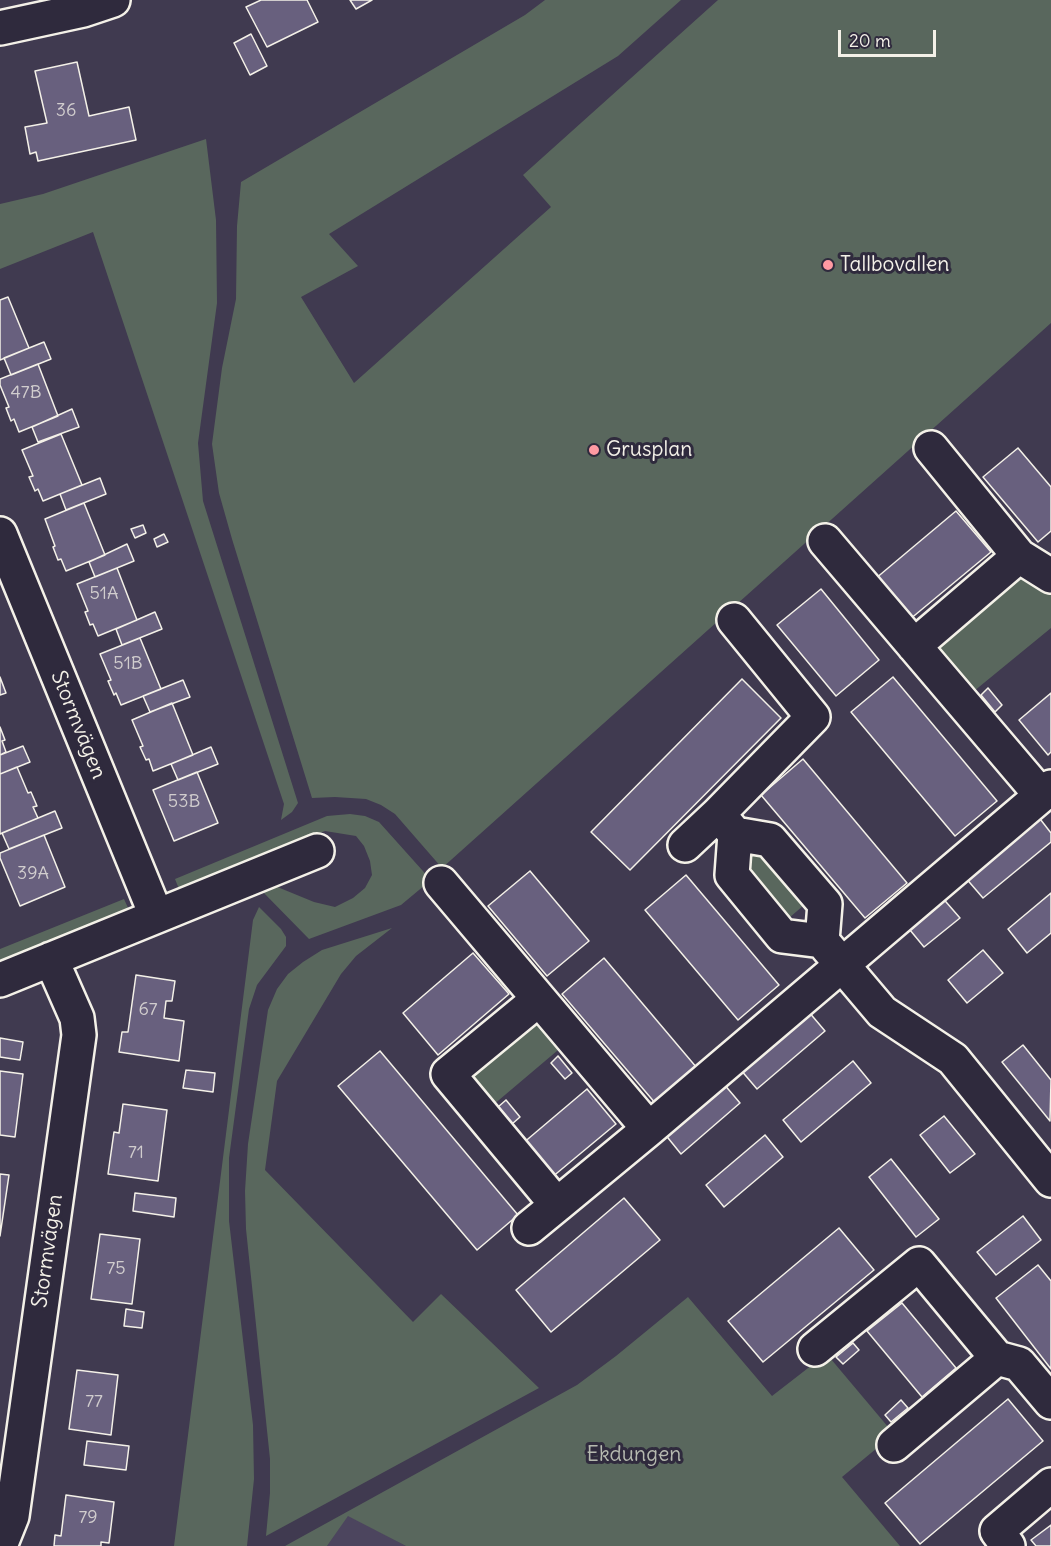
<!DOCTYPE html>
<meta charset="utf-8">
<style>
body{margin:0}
#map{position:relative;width:1051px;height:1546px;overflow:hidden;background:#403a50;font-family:Delius,sans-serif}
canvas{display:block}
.scale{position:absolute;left:838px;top:30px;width:98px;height:27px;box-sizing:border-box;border:3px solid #f4f1e8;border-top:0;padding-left:8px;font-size:18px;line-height:21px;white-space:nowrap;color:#f4f1e8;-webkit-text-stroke:4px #2f2a3d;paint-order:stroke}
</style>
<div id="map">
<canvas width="1051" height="1546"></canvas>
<div class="scale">20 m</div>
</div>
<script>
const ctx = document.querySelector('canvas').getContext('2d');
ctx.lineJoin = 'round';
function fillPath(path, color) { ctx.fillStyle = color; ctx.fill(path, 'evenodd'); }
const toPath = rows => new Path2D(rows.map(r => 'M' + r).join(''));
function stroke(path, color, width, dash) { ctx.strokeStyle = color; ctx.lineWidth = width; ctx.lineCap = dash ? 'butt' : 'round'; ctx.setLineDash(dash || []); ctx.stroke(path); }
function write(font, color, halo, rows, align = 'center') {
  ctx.font = font + ' Delius,sans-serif'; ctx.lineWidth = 6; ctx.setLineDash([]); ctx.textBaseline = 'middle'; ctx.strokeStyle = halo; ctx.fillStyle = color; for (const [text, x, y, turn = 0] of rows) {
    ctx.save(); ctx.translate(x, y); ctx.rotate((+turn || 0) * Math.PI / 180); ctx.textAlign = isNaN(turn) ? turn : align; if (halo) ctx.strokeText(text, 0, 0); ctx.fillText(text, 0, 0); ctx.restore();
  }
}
fillPath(toPath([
 [348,1515,406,1546,327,1546]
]), '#4c455e');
fillPath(toPath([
 [545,0,681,0,618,56,329,234,358,266,301,297,354,383,551,207,523,175,718,0,1051,0,1051,323,442,868,395,814,381,805,366,799,335,797,312,798,232,539,219,493,212,444,222,368,236,299,237,226,241,182,525,15],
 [206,139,216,220,217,303,198,443,203,501,298,803,292,812,281,820,284,804,93,232,0,269,0,204,43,194],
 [1015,575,1031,575,1051,590,1051,628,968,696,938,652,939,639],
 [350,814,365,816,379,822,431,880,401,905,309,939,261,890,275,886,314,902,335,907,353,898,365,888,372,875,370,861,364,846,356,836,325,831,179,889,175,879,327,816],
 [752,845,811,899,782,924,740,856],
 [124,899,129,910,0,963,0,949],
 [259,907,281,929,286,937,286,946,257,985,249,1009,229,1158,229,1221,253,1425,254,1479,247,1546,174,1546,253,920],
 [392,928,356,956,341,974,277,1081,265,1170,413,1322,441,1294,539,1388,266,1536,270,1493,270,1459,246,1229,245,1191,248,1144,268,1010,277,989,288,974,303,962,322,950],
 [523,1022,545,1023,564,1045,486,1111,468,1090,469,1069],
 [688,1297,772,1396,812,1365,810,1353,825,1352,894,1434,842,1477,900,1546,406,1546,348,1516,327,1546,285,1546,577,1385,616,1356]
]), '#59675d');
const building = toPath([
 [261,0,307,0,318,22,267,47,246,7,261,0],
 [350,0,372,0,356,9,350,0],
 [251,34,267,66,250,75,234,43,251,34],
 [77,62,89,116,129,107,136,140,38,161,36,152,30,154,25,127,47,123,35,71,77,62],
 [8,297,29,348,0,360,0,300,8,297],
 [44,342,51,359,11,375,4,358,44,342],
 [38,364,58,416,19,432,14,419,11,421,6,408,9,407,0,385,0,379,38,364],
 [72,409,79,427,38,442,32,427,72,409],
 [61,434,82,485,43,501,38,489,35,491,29,477,33,476,22,450,61,434],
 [1018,448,1051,487,1051,531,1038,542,983,477,1018,448],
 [100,478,106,494,66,510,60,494,100,478],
 [84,503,105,555,66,571,61,559,58,560,53,547,55,546,45,519,84,503],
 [956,511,991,552,909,620,875,579,956,511],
 [143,525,146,533,135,538,131,529,143,525],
 [164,534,168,542,157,547,154,539,164,534],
 [127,544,134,561,95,577,89,562,127,544],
 [117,568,137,620,98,636,93,624,90,625,85,612,88,611,77,584,117,568],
 [821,589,879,660,836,696,777,625,821,589],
 [155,612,162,629,122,645,116,629,155,612],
 [140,638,161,689,121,705,116,693,114,695,108,681,111,680,100,654,140,638],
 [0,677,6,693,0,695,0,677],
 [893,677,997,801,955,836,851,712,893,677],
 [742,679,781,718,630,870,591,832,742,679],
 [183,680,190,697,150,712,143,696,183,680],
 [988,688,1002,705,995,712,981,695,988,688],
 [1051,693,1051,752,1048,755,1019,720,1051,693],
 [172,703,193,755,153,771,149,759,146,760,140,747,143,746,132,720,172,703],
 [0,727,5,740,2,741,6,752,0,755,0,727],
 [23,746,30,762,0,774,0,755,23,746],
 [211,747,218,764,178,780,171,764,211,747],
 [803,759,907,883,865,918,761,795,803,759],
 [17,767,28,793,31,792,37,806,33,807,38,818,0,834,0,774,17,767],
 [197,772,218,823,174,841,153,790,197,772],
 [55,811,62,828,9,849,2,833,55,811],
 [1037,815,1051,833,1051,842,983,898,964,876,1037,815],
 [44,835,65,887,20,906,0,858,0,853,44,835],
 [530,871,589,941,547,976,488,906,530,871],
 [686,875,779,985,738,1020,645,910,686,875],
 [1051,893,1051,933,1027,953,1008,929,1051,893],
 [940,895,960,918,924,947,905,924,940,895],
 [983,950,1003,973,967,1003,948,980,983,950],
 [473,953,509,994,438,1055,403,1013,473,953],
 [604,958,697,1068,656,1104,562,994,604,958],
 [136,975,175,981,172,1001,166,1001,164,1018,184,1021,179,1061,119,1052,122,1032,128,1032,136,975],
 [808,1011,825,1031,757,1089,740,1069,808,1011],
 [0,1038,23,1042,20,1060,0,1057,0,1038],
 [1023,1045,1051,1080,1050,1121,1002,1062,1023,1045],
 [380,1051,518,1215,477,1250,338,1086,380,1051],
 [558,1056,572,1073,565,1079,551,1063,558,1056],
 [853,1061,871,1083,801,1142,783,1120,853,1061],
 [186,1070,215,1073,213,1092,183,1088,186,1070],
 [0,1071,23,1074,15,1137,0,1135,0,1071],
 [723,1083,740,1103,681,1154,664,1133,723,1083],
 [587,1089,616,1124,551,1178,522,1144,587,1089],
 [506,1100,520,1117,512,1124,498,1107,506,1100],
 [123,1104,167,1110,158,1181,108,1174,114,1132,119,1133,123,1104],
 [944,1116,975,1154,950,1173,920,1135,944,1116],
 [765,1135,783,1157,724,1207,706,1185,765,1135],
 [891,1159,939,1219,916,1237,869,1177,891,1159],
 [0,1174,9,1175,0,1236,0,1174],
 [135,1193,176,1198,174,1217,133,1211,135,1193],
 [624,1198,660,1240,551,1332,516,1290,624,1198],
 [1023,1216,1041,1240,996,1275,977,1252,1023,1216],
 [839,1228,874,1270,763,1362,728,1321,839,1228],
 [100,1234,140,1239,132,1304,91,1299,100,1234],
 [1038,1265,1051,1281,1051,1369,996,1298,1038,1265],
 [902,1303,956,1368,922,1397,867,1331,902,1303],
 [126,1309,144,1312,142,1328,124,1326,126,1309],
 [853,1343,859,1350,843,1364,836,1357,853,1343],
 [77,1370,118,1375,111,1435,69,1429,77,1370],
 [1008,1399,1043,1441,920,1544,885,1503,1008,1399],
 [901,1400,908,1408,891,1422,885,1415,901,1400],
 [87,1441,129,1446,126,1470,84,1465,87,1441],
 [66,1495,114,1502,109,1543,101,1542,101,1546,54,1546,55,1535,61,1536,66,1495],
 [1051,1525,1051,1546,1036,1546,1031,1540,1051,1525]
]);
fillPath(building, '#68607e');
stroke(building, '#f4f1e8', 1.5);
const minor = toPath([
 [0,28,83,10,113,0],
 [931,448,1019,556,1051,576],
 [0,534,156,915],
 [825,541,1041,795],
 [734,620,813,717,718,814,735,834],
 [914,646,1019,556],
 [685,845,718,814],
 [441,883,649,1129],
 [822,941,782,936,732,875,735,834,770,840,825,904,822,941,882,1012,953,1059,1051,1180],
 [0,980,317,851],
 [539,999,448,1074,557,1205,649,1129,1051,787],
 [529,1228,557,1205],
 [815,1349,919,1264,997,1358,1019,1364,1051,1402],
 [894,1445,997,1358],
 [0,1546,12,1516,79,1035,77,1018,51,959],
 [1008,1546,997,1531,1051,1485]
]);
stroke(minor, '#f4f1e8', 38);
stroke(minor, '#2f2a3d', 33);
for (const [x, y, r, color] of [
 [828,265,6,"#ff9aa2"],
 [594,450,6,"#ff9aa2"]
]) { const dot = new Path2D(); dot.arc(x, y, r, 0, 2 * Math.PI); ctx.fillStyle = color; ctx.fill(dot); stroke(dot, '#2f2a3d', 2); }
write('18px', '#d1cdce', null, [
 ["36",66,111],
 ["47B",26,393],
 ["51A",104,594],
 ["51B",128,664],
 ["53B",184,802],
 ["39A",33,874],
 ["67",148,1010],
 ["71",136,1153],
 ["75",116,1269],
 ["77",94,1402],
 ["79",88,1518]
]);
write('21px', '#f4f1e8', '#2f2a3d', [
 ["Tallbovallen",840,265],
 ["Grusplan",606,450]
], 'left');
write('21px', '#f4f1e8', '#2f2a3d', [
 ["Stormvägen",78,725,68],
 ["Stormvägen",48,1251,-82]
]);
write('21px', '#b6bab0', '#2f2a3d', [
 ["Ekdungen",634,1455]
]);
</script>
